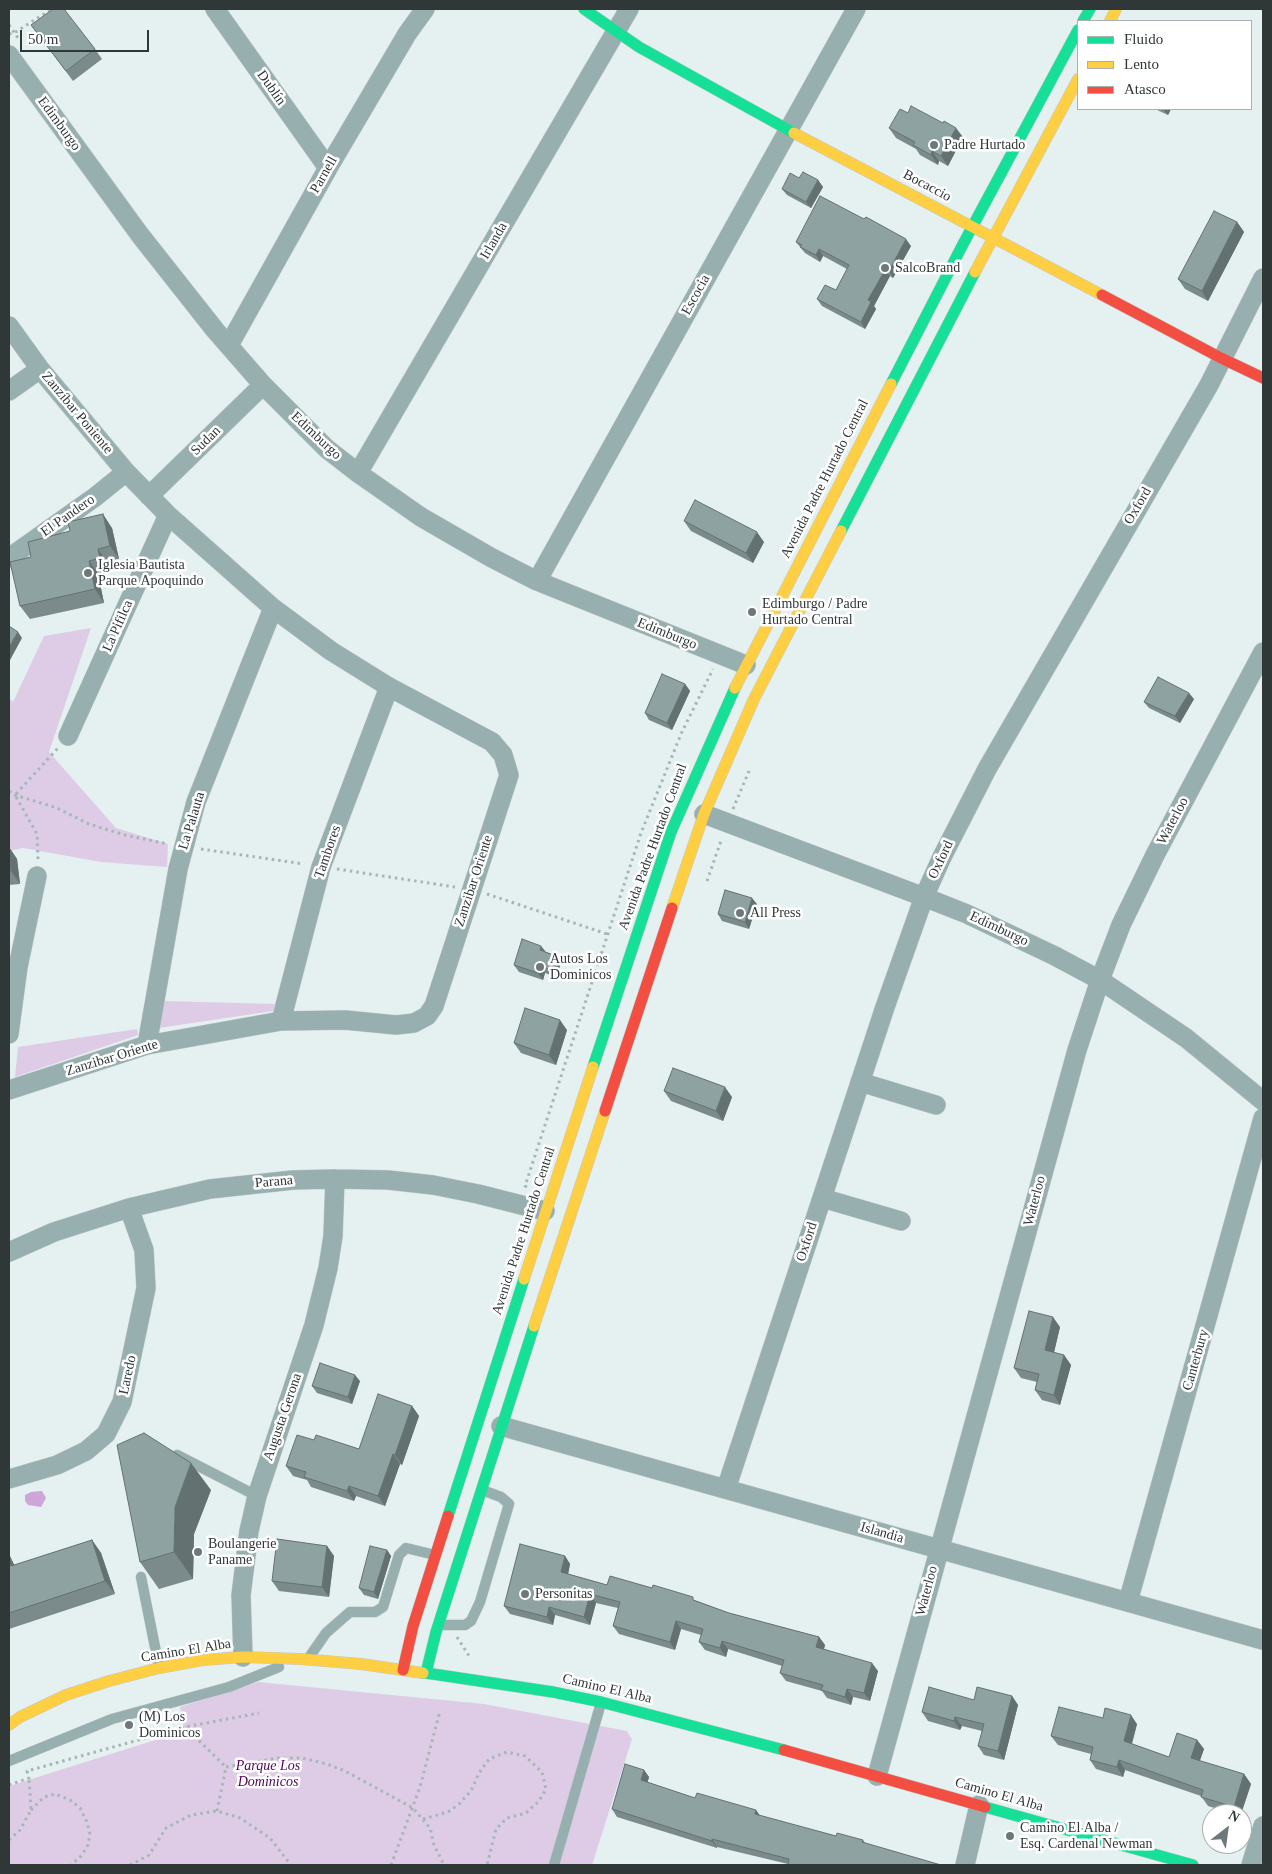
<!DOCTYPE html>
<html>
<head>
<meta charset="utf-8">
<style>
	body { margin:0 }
	#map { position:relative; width:1272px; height:1874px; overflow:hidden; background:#e5f0f0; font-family:Georgia,serif }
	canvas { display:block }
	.frame { position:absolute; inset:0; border:10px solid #2f3737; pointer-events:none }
	.legend { position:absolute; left:1077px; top:20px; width:175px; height:90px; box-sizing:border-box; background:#fff; border:1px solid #acafaf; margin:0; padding:6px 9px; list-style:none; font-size:15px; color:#2f3737 }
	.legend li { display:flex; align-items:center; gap:10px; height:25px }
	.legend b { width:25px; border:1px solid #acafaf }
	.north { position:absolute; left:1202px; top:1804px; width:50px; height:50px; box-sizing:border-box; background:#fff; border:1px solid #acafaf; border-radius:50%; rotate:30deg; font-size:14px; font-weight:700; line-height:20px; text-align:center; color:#2f3737 }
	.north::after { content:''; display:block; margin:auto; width:18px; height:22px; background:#6f7878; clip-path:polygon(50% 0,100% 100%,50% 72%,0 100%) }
	.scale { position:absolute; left:20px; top:30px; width:129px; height:22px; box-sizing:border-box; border:2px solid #2f3737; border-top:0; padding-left:6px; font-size:15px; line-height:18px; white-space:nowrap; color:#2f3737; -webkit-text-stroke:4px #fff; paint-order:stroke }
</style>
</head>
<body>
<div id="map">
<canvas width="1272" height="1874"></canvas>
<div class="frame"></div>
<ul class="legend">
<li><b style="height:6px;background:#16e098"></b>Fluido</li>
<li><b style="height:6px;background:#ffcf43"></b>Lento</li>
<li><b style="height:6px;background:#f24e42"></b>Atasco</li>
</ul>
<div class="north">N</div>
<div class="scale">50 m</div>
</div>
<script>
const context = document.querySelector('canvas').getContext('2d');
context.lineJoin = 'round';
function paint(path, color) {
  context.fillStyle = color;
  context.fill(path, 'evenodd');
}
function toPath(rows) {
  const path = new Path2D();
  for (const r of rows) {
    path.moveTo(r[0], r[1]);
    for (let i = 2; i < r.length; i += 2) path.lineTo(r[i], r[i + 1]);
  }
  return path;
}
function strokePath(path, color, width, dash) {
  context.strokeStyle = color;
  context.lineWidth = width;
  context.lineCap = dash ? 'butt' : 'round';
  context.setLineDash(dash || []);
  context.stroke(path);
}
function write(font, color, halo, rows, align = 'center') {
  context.font = font + ' Georgia,serif';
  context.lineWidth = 5;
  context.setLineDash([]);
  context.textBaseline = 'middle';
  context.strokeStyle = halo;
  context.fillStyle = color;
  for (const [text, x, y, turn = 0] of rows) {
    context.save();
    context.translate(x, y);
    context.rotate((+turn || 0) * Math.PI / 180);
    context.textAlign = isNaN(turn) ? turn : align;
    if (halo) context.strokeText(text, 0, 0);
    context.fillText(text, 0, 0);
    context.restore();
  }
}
paint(toPath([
	[91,628,49,752,116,828,168,844,167,867,101,862,23,848,9,851,9,698,13,702,44,636],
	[164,1001,275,1004,273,1011,159,1028],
	[137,1029,138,1035,15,1077,18,1047],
	[258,1682,484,1704,627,1731,632,1739,592,1865,9,1865,9,1786,184,1731,180,1707]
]), '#decce6');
paint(toPath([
	[42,1491,46,1498,41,1507,28,1505,25,1501,25,1495,31,1492]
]), '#cda5d6');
const lane = toPath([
	[177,1455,257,1496],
	[141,1577,159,1667],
	[439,1625,465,1625,471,1621,480,1602,509,1504,501,1497,482,1490],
	[310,1656,326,1633,350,1612,375,1612,383,1607,399,1555,406,1548,435,1555],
	[9,1761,112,1719,229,1687,279,1667],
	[554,1865,601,1703]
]);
const street = toPath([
	[215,9,328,168],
	[9,55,140,235,215,330,263,385,327,449,358,473,421,517,492,558,537,581,746,665],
	[9,326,40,369,126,472,168,515,273,608,331,651,389,687,492,742,503,755,509,775,434,1006,427,1016,414,1023,396,1025,345,1020,281,1021,147,1045,9,1090],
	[229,345,328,168,407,34,425,9],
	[9,391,40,369],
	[358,473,629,9],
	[149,496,263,385],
	[9,558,95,497,126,472],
	[537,581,856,9],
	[68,736,168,515],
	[704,814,924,897,967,914,1055,956,1100,980,1186,1038,1263,1101],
	[281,1021,321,867,389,687],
	[9,1034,18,967,37,876],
	[147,1045,178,869,196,802,273,608],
	[860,1082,936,1105],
	[822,1198,901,1221],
	[9,1252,54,1232,129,1208,210,1189,293,1180,335,1179,388,1180,433,1185,478,1194,545,1211],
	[501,1426,1263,1640],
	[9,1479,57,1465,86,1451,106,1434,122,1402,146,1288,144,1250,129,1208],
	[726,1489,885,1007,924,897,942,857,987,769,1209,385,1263,278],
	[1128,1602,1263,1118],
	[243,1657,241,1595,249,1531,257,1496,314,1325,328,1268,333,1236,335,1179],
	[877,1776,1077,1050,1100,980,1121,925,1155,855,1263,652],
	[965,1865,979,1805],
	[1251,1865,1263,1826]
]);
const fast = toPath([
	[584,9,639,47,794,133],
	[1083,21,1090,9],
	[891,384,962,246,1078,30],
	[841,531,975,272],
	[593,1067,671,832,735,688],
	[448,1516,524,1279],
	[423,1673,426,1673,436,1632,534,1326],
	[426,1673,553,1692,601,1702,784,1750],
	[985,1807,1193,1865]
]);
const slow = toPath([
	[1110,21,1116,9],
	[794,133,1102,295],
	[975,272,1078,79],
	[735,688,891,384],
	[672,908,704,814,754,699,841,531],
	[524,1279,593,1067],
	[534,1326,605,1111],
	[9,1725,20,1717,66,1695,109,1681,159,1668,203,1660,243,1657,301,1659,361,1664,423,1673]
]);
const jam = toPath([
	[1102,295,1221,358,1263,378],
	[605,1111,672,908],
	[403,1670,413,1626,448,1516],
	[784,1750,985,1807]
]);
strokePath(lane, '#c1caca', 11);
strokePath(street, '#c1caca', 20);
strokePath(fast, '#c1caca', 12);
strokePath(slow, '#c1caca', 12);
strokePath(jam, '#c1caca', 12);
strokePath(toPath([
	[9,25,20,41],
	[9,34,14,33,52,9],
	[9,791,15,795,57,808,89,824,125,835,168,844],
	[733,809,749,771],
	[201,849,304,864],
	[38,859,37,834,15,795,58,748],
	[337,869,455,887],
	[707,881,722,838],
	[487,894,610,935],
	[527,1187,525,1186,641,833,681,734,713,669],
	[457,1637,471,1659],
	[185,1727,226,1767],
	[226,1767,278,1758,302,1758,327,1764,345,1771,413,1808,430,1828,434,1845,444,1865],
	[9,1785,29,1778,27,1771,185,1727,259,1713],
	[31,1810,44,1797,55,1794,70,1800,80,1808,87,1822,90,1834,88,1845,82,1855,71,1865],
	[217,1811,226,1767],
	[423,1819,448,1812,459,1804,471,1791,479,1773,489,1759,507,1752,525,1756,542,1772,546,1789,539,1801,526,1813,507,1818,496,1829,487,1865],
	[9,1840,20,1830,31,1810,29,1778],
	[130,1865,149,1855,166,1828,191,1815,217,1811,240,1818,270,1838,291,1865],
	[391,1865,420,1787,440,1711]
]), '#a4b6b5', 3, [2.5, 4]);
strokePath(lane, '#98afaf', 10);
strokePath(street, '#98afaf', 19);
strokePath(fast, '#16e098', 11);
strokePath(slow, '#ffcf43', 11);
strokePath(jam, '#f24e42', 11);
paint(toPath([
	[31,25,95,49,102,59,73,81],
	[1155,109,1171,109,1168,115],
	[908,113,963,137,948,166,939,161,938,165,920,155,916,149,896,138,889,128],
	[799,178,818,180,823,187,811,208,787,195,782,189],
	[1237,222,1244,232,1208,301,1185,289,1178,279],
	[796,242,911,246,893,278,890,276,874,306,876,309,865,329,822,306,817,299,836,290,847,269,823,256,820,262,805,253],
	[684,521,764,542,753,563,691,531],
	[112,528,119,559,107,562,109,571,98,574,104,603,30,619,20,606,31,557,70,531],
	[685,684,690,691,672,730,649,720,645,713],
	[1194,699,1180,723,1149,708,1144,702],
	[9,847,17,859,20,884,9,885],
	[757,904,749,929,722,921,718,914],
	[546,952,556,956,561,963,556,977,545,973,543,980,519,972,514,965],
	[567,1030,556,1065,521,1053,514,1043],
	[664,1091,732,1097,723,1121,671,1101],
	[1060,1327,1054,1353,1064,1355,1071,1365,1060,1405,1042,1400,1035,1390,1037,1382,1021,1378,1014,1368],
	[360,1381,352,1404,317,1393,312,1386],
	[412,1406,419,1416,402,1465,400,1464,385,1506,356,1496,354,1501,311,1487,307,1480,293,1476,286,1466,314,1440,359,1449],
	[211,1490,194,1534,193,1579,159,1589,140,1562],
	[92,1540,101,1553,115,1594,9,1629,9,1554,14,1565],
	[327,1546,334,1556,329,1597,279,1591,272,1581],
	[387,1550,391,1556,378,1599,364,1595,359,1588],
	[565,1556,570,1564,568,1574,607,1585,697,1601,729,1613,819,1637,825,1645,824,1649,878,1671,870,1701,853,1697,851,1705,827,1698,822,1691,786,1681,780,1673,782,1666,728,1649,726,1657,705,1650,699,1642,701,1635,681,1629,675,1650,619,1634,613,1626,618,1608,596,1603,590,1625,555,1615,553,1625,510,1614,504,1606],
	[1012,1696,1018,1705,1004,1760,984,1755,978,1746,982,1731,962,1726,960,1730,928,1721,922,1712,974,1700],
	[1103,1718,1137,1724,1132,1744,1169,1757,1197,1740,1204,1749,1200,1761,1244,1774,1251,1784,1241,1814,1233,1814,1208,1806,1201,1796,1125,1770,1123,1777,1096,1769,1090,1760,1091,1754,1058,1745,1051,1736],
	[644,1770,649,1777,647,1783,695,1798,756,1810,760,1816,836,1836,863,1840,865,1843,788,1864,717,1847,717,1848,617,1817,612,1809]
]), '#7b8b8b');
paint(toPath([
	[1163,109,1171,109,1168,115],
	[956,128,963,137,948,166,941,156],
	[932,151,939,161,938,165,931,155],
	[818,180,823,187,811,208,806,202],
	[1237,222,1244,232,1208,301,1202,291],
	[906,239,911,246,893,278,889,271],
	[819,249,823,256,820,262,816,255],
	[885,270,890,276,874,306,876,309,865,329,861,322,868,300],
	[103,514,112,528,119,559,110,546],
	[757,532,764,542,753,563,746,553],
	[98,549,107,562,109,571,100,558],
	[89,561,98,574,104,603,95,589],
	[18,632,22,638,9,662,9,647],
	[685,684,690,691,672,730,667,723],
	[1189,693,1194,699,1180,723,1175,716],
	[9,847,17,859,20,884,11,871],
	[752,898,757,904,749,929,745,922],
	[541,946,546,952,540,950],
	[556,956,561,963,556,977,552,970],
	[540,966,545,973,543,980,538,973],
	[560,1020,567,1030,556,1065,549,1055],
	[725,1087,732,1097,723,1121,716,1111],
	[1053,1317,1060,1327,1052,1360,1045,1350],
	[1064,1355,1071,1365,1060,1405,1054,1395],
	[355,1375,360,1381,352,1404,348,1397],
	[412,1406,419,1416,402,1465,395,1455],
	[393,1454,400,1464,385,1506,378,1496],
	[191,1463,211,1490,194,1534,193,1579,174,1552,175,1507],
	[349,1486,356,1496,354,1501,347,1491],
	[92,1540,101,1553,115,1594,105,1581],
	[327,1546,334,1556,329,1597,322,1587],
	[387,1550,391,1556,378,1599,374,1592],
	[9,1554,21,1579,11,1566,9,1561],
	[565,1556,570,1564,567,1580,561,1572],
	[590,1594,596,1603,590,1625,584,1617],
	[549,1607,555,1615,553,1625,547,1617],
	[676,1621,681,1629,675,1650,670,1642],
	[819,1637,825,1645,822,1655,816,1647],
	[722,1641,728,1649,726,1657,720,1648],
	[872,1663,878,1671,870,1701,864,1693],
	[847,1689,853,1697,851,1705,845,1697],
	[1012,1696,1018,1705,1004,1760,998,1751],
	[1131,1715,1137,1724,1130,1750,1124,1741],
	[955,1717,962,1726,960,1730,954,1721],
	[1197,1740,1204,1749,1197,1767,1191,1758],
	[1119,1760,1125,1770,1123,1777,1117,1767],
	[644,1770,649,1777,646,1788,641,1780],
	[1244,1774,1251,1784,1241,1814,1239,1814,1234,1807],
	[756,1810,761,1817,755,1814],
	[712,1839,717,1847,717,1848,712,1841]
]), '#647171');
const building = toPath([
	[53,9,64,9,95,49,66,71,31,25,53,9],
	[911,106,943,123,944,121,956,128,941,156,932,151,931,155,913,145,915,142,889,128,900,109,908,113,911,106],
	[803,172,818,180,806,202,782,189,790,173,799,178,803,172],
	[820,196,864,219,866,217,906,239,889,271,885,270,868,300,871,302,861,322,817,299,825,285,836,290,849,265,819,249,816,255,800,247,802,245,796,242,820,196],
	[1214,211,1237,222,1202,291,1178,279,1214,211],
	[695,500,757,532,746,553,684,521,695,500],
	[103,514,110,546,98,549,100,558,89,561,95,589,20,606,10,562,31,557,28,542,70,531,68,522,103,514],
	[9,626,18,632,9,647,9,626],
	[662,674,685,684,667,723,645,713,662,674],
	[1158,677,1189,693,1175,716,1144,702,1158,677],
	[9,853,11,871,9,871,9,853],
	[725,890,752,898,745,922,718,914,725,890],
	[522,939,541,946,540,950,556,956,552,970,540,966,538,973,514,965,522,939],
	[525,1008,560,1020,549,1055,514,1043,525,1008],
	[673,1068,725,1087,716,1111,664,1091,673,1068],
	[1029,1311,1053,1317,1045,1350,1064,1355,1054,1395,1035,1390,1039,1374,1014,1368,1029,1311],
	[320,1363,355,1375,348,1397,312,1386,320,1363],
	[378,1394,412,1406,395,1455,393,1454,378,1496,349,1486,347,1491,304,1477,306,1472,286,1466,297,1435,314,1440,316,1435,359,1449,378,1394],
	[144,1433,191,1463,175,1507,174,1552,140,1562,117,1445,144,1433],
	[277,1539,327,1546,322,1587,272,1581,277,1539],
	[92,1540,105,1581,9,1613,9,1561,11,1566,92,1540],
	[520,1544,565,1556,561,1572,607,1585,610,1576,652,1588,653,1585,693,1597,693,1600,729,1613,819,1637,816,1647,872,1663,864,1693,847,1689,845,1697,821,1690,823,1685,780,1673,784,1660,722,1641,720,1648,699,1642,703,1629,676,1621,670,1642,613,1626,620,1602,590,1594,584,1617,549,1607,547,1617,504,1606,520,1544],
	[370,1546,387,1550,374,1592,359,1588,370,1546],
	[929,1687,974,1700,977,1687,1012,1696,998,1751,978,1746,984,1724,955,1717,954,1721,922,1712,929,1687],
	[1059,1707,1103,1718,1105,1708,1131,1715,1124,1741,1169,1757,1177,1733,1197,1740,1191,1758,1244,1774,1234,1807,1201,1797,1203,1790,1119,1760,1117,1767,1090,1760,1093,1747,1051,1736,1059,1707],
	[625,1764,644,1770,641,1780,695,1798,697,1793,756,1810,755,1814,836,1836,837,1833,863,1840,862,1842,941,1865,788,1865,789,1859,712,1839,712,1841,612,1809,625,1764]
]);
paint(building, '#8fa2a2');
strokePath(building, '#647171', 1);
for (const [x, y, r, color] of [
	[934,145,5,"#6f7878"],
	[885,268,5,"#6f7878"],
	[88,573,5,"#6f7878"],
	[752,612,5,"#6f7878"],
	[740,913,5,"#6f7878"],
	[540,967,5,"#6f7878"],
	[198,1552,5,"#6f7878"],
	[525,1594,5,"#6f7878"],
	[129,1725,5,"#6f7878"],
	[1010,1836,5,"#6f7878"]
]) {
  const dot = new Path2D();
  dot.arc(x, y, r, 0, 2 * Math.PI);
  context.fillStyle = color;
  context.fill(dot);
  strokePath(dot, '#fff', 2);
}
write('14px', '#2f3737', '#fff', [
	["Dublín",271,88,55],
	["Edimburgo",59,124,54],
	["Parnell",324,175,-60],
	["Bocaccio",927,186,28],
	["Irlanda",494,241,-60],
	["Escocia",696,295,-61],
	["Zanzíbar Poniente",77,413,50],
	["Edimburgo",316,436,43],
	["Sudan",206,441,-44],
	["Avenida Padre Hurtado Central",825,479,-63],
	["Oxford",1138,506,-60],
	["El Pandero",68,516,-35],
	["La Pifilca",118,626,-66],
	["Edimburgo",667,634,22],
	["La Palauta",192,821,-73],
	["Waterloo",1173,821,-62],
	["Avenida Padre Hurtado Central",653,847,-70],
	["Tambores",328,852,-71],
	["Oxford",941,860,-65],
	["Zanzibar Oriente",474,881,-72],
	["Edimburgo",999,929,25],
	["Zanzibar Oriente",112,1058,-17],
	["Parana",274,1182,-5],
	["Waterloo",1035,1201,-75],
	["Avenida Padre Hurtado Central",524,1231,-72],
	["Oxford",807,1242,-72],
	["Canterbury",1196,1360,-74],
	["Laredo",128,1375,-78],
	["Augusta Gerona",283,1417,-71],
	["Islandia",882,1533,16],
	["Waterloo",927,1591,-75],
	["Camino El Alba",186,1651,-9],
	["Camino El Alba",607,1689,13],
	["Camino El Alba",999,1795,16]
]);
write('14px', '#2f3737', '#fff', [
	["Padre Hurtado",944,145],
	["SalcoBrand",895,268],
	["Iglesia Bautista",98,565],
	["Parque Apoquindo",98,581],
	["Edimburgo / Padre",762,604],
	["Hurtado Central",762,620],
	["All Press",750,913],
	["Autos Los",550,959],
	["Dominicos",550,975],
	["Boulangerie",208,1544],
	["Paname",208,1560],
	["Personitas",535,1594],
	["(M) Los",139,1717],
	["Dominicos",139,1733],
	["Camino El Alba /",1020,1828],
	["Esq. Cardenal Newman",1020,1844]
], 'left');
write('italic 14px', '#52005c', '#fff', [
	["Parque Los",268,1766],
	["Dominicos",268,1782]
]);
</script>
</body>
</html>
